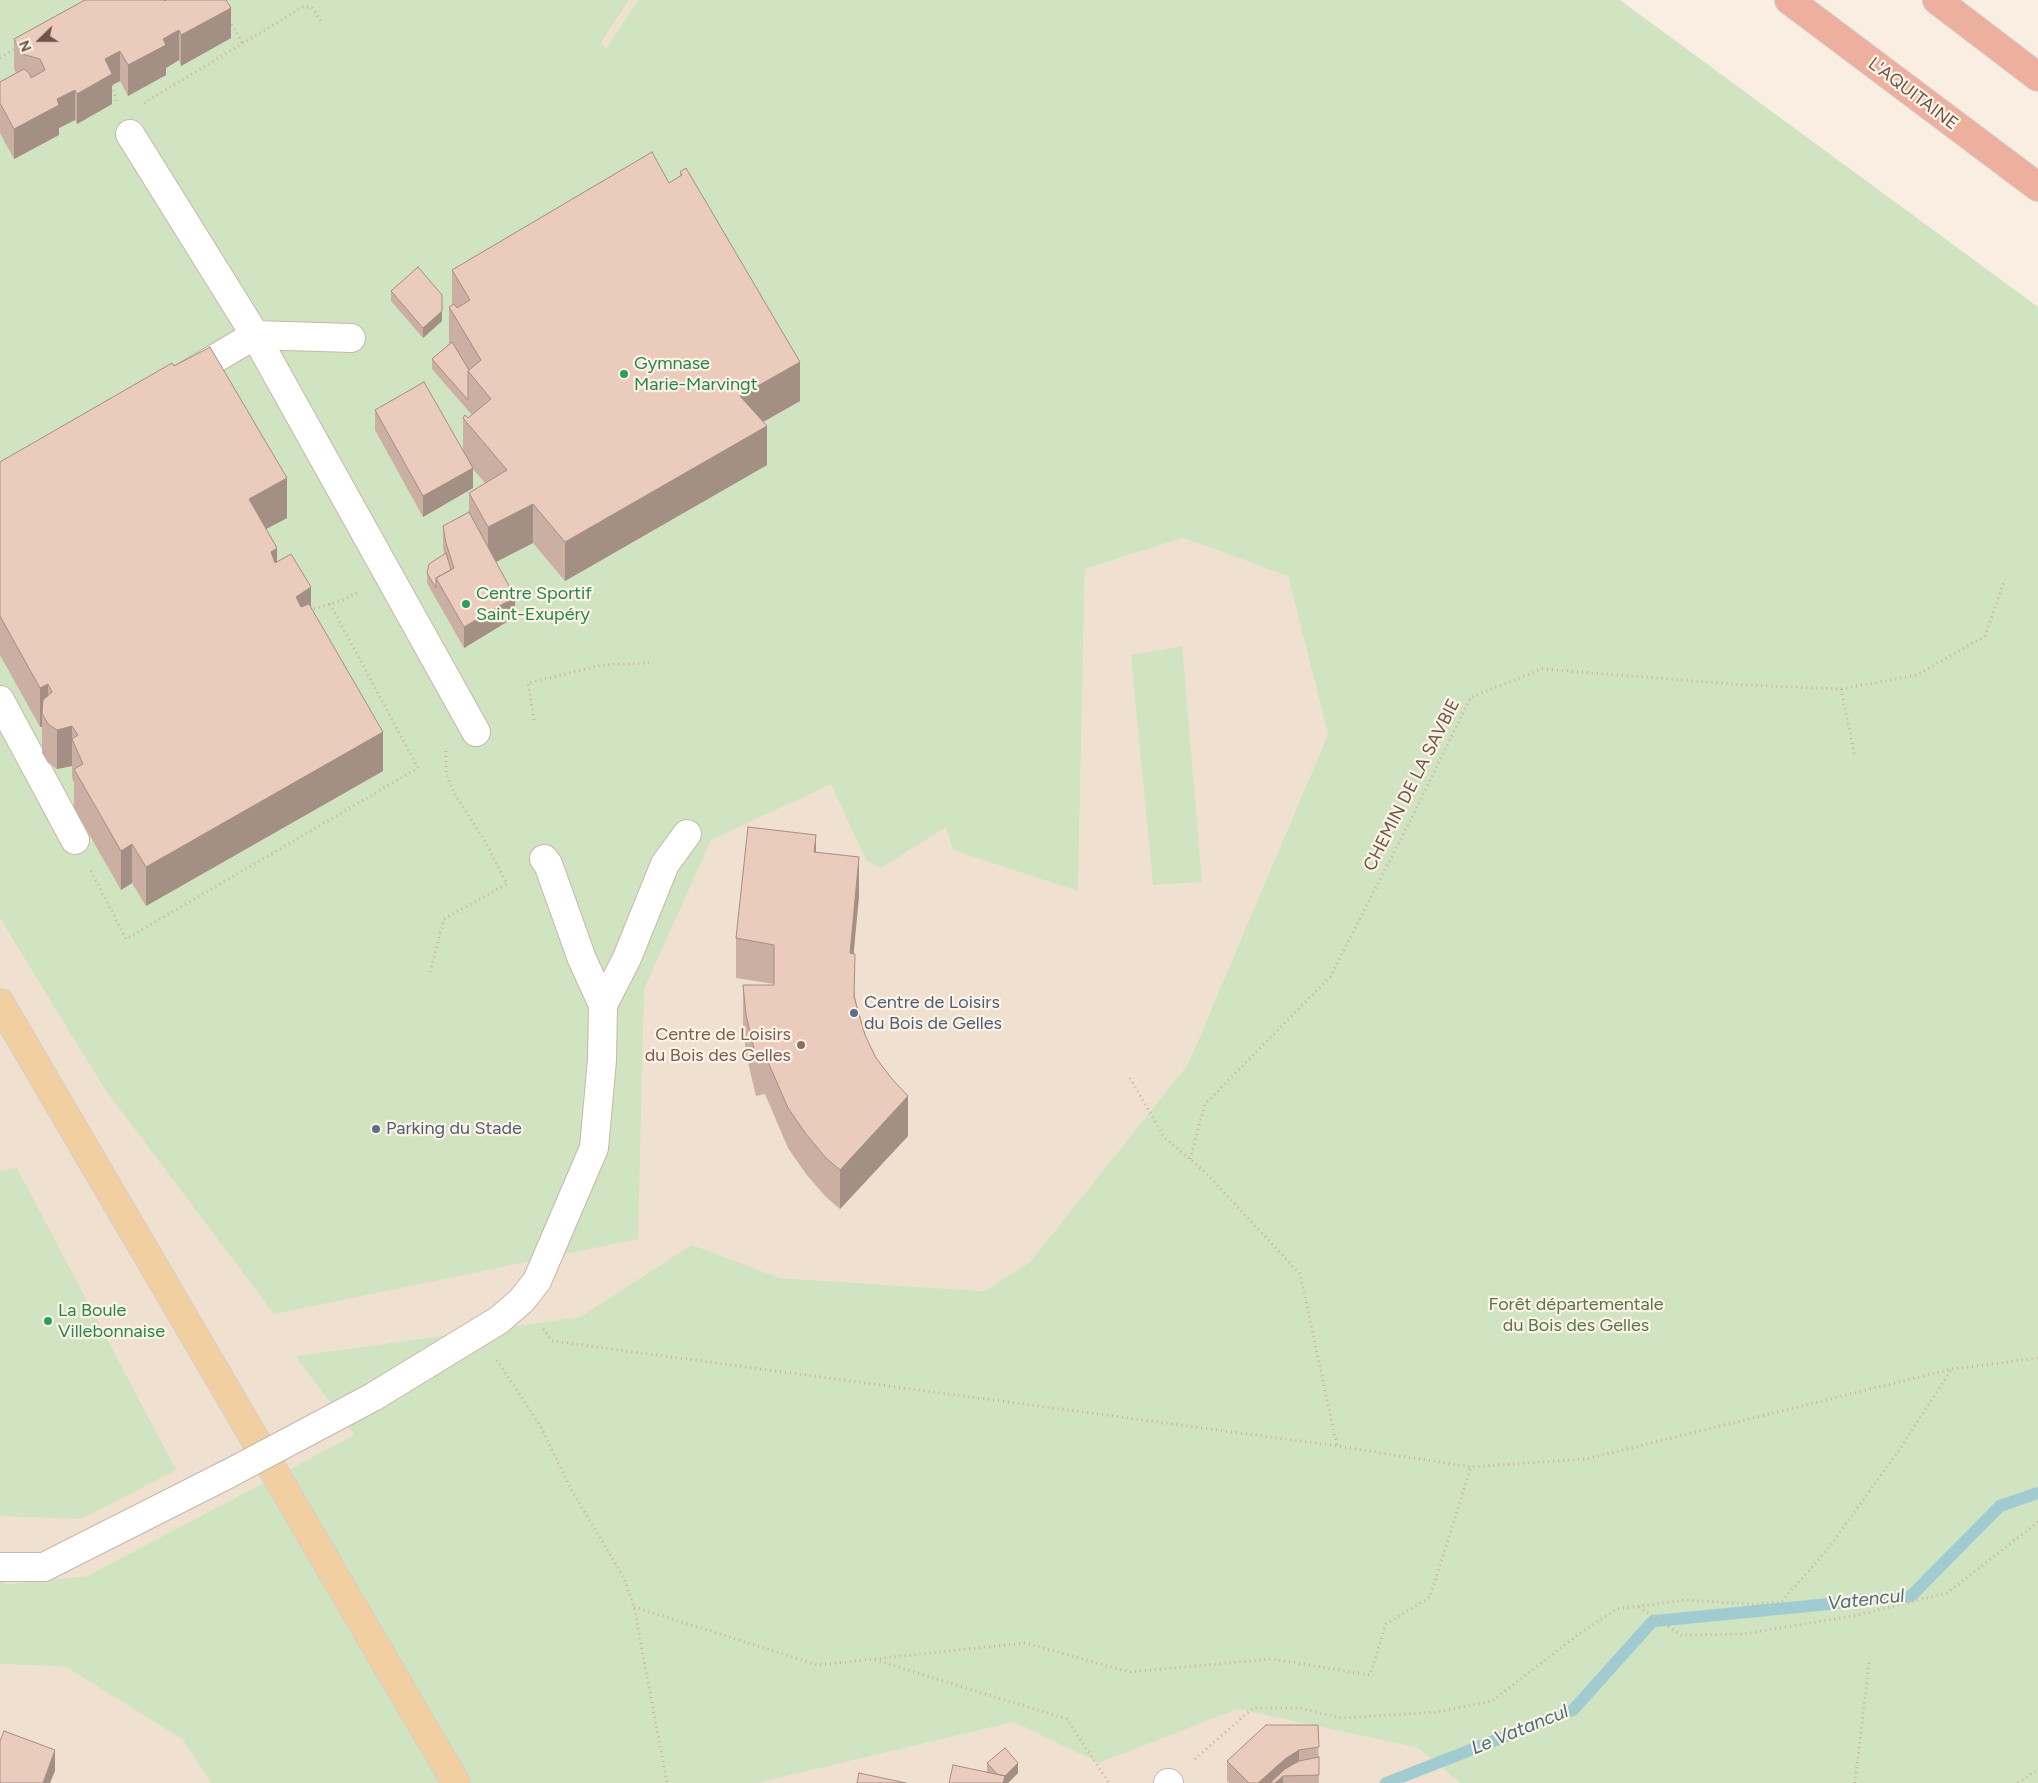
<!DOCTYPE html>
<html>
<head>
<meta charset="utf-8">
<style>
	body { margin:0 }
	#map { position:relative; width:2038px; height:1783px; overflow:hidden; background:#f9eee1; font-family:Figtree,sans-serif }
	canvas { display:block }
	.north { position:absolute; left:15px; top:15px; width:50px; height:50px; -webkit-text-stroke:4px #fcf3e6; paint-order:stroke; rotate:248deg; font-size:14px; font-weight:700; line-height:20px; text-align:center; color:#6d554b }
	.north::after { content:''; display:block; margin:auto; width:18px; height:22px; background:#6d554b; clip-path:polygon(50% 0,100% 100%,50% 72%,0 100%) }
</style>
</head>
<body>
<div id="map">
<canvas width="2038" height="1783"></canvas>
<div class="north">N</div>
</div>
<script>
const context = document.querySelector('canvas').getContext('2d');
context.lineJoin = 'round';
function paint(path, color) {
  context.fillStyle = color;
  context.fill(path, 'evenodd');
}
function toPath(rows) {
  const path = new Path2D();
  for (const r of rows) {
    path.moveTo(r[0], r[1]);
    for (let i = 2; i < r.length; i += 2) path.lineTo(r[i], r[i + 1]);
  }
  return path;
}
function strokePath(path, color, width, dash) {
  context.strokeStyle = color;
  context.lineWidth = width;
  context.lineCap = dash ? 'butt' : 'round';
  context.setLineDash(dash || []);
  context.stroke(path);
}
function write(font, color, halo, rows, align = 'center') {
  context.font = font + ' Figtree,sans-serif';
  context.lineWidth = 4.5;
  context.setLineDash([]);
  context.textBaseline = 'middle';
  context.strokeStyle = halo;
  context.fillStyle = color;
  for (const [text, x, y, turn = 0] of rows) {
    context.save();
    context.translate(x, y);
    context.rotate((+turn || 0) * Math.PI / 180);
    context.textAlign = isNaN(turn) ? turn : align;
    if (halo) context.strokeText(text, 0, 0);
    context.fillText(text, 0, 0);
    context.restore();
  }
}
paint(toPath([
	[0,0,638,0,597,64,1078,891,1085,569,1183,538,1288,576,1328,734,1188,1064,1030,1262,984,1291,780,1278,692,1246,580,1317,295,1356,354,1435,87,1576,7,1584,0,1580],
	[0,1664,66,1667,182,1739,211,1783,0,1783],
	[1237,1709,1418,1748,1460,1783,758,1783,1014,1722,1099,1762]
]), '#efe0d0');
paint(toPath([
	[0,0,629,0,601,42,606,49,638,0,1620,0,2038,307,2038,1783,1460,1783,1418,1748,1237,1709,1099,1763,1014,1722,758,1783,211,1783,182,1739,66,1667,0,1664,0,1580,7,1584,87,1576,354,1435,295,1356,580,1317,692,1245,780,1278,984,1291,1030,1262,1188,1064,1328,734,1288,576,1183,538,1085,569,1078,891,953,850,946,827,881,868,866,860,831,784,711,840,644,989,638,1239,274,1314,104,1088,0,918],
	[1182,646,1202,882,1153,885,1131,655],
	[17,1168,176,1470,81,1519,0,1516,0,1171]
]), '#d1e4c2');
strokePath(toPath([
	[1655,1621,1911,1596,2000,1506,2038,1493],
	[1386,1783,1573,1710,1652,1622]
]), '#a0cbd0', 12);
const minor = toPath([
	[130,134,255,335,351,338],
	[184,377,255,335,476,732],
	[0,700,75,840],
	[603,1005,627,958,665,864,687,834],
	[373,1397,499,1320,521,1301,537,1281,594,1148,602,1060,603,1005,582,959,548,864,544,859],
	[0,1567,44,1567,228,1474],
	[1168,1783,1169,1783]
]);
const major = toPath([
	[0,1003,456,1783]
]);
const highway = toPath([
	[1789,0,2038,187],
	[1937,0,2038,77]
]);
strokePath(minor, '#c8b6aa', 30);
strokePath(major, '#d6cfcd', 30);
strokePath(highway, '#d6cfcd', 30);
strokePath(toPath([
	[229,20,243,44],
	[0,58,17,47],
	[113,85,116,102],
	[144,103,303,7,312,7,323,24],
	[309,610,341,601,359,592],
	[1841,689,1855,757],
	[534,720,528,683,602,665,649,663],
	[91,871,126,939,418,768,330,604],
	[430,972,444,919,507,884,486,843,454,793,446,774,446,750],
	[1130,1078,1164,1137,1205,1172,1300,1274,1337,1446],
	[1190,1159,1205,1104,1330,977,1411,819,1471,697,1542,669,1747,685,1841,689,1917,675,1985,636,2004,582],
	[543,1329,552,1341,1337,1446,1471,1467,1586,1459,1952,1369,2038,1358],
	[497,1360,541,1427,571,1489,624,1578,634,1607,667,1783],
	[634,1607,818,1665,1025,1643,1129,1672,1272,1659,1370,1675,1386,1624,1430,1597,1471,1467],
	[1639,1607,1681,1635,1743,1634,1853,1616,1947,1593,2038,1522],
	[875,1660,1067,1719,1109,1783],
	[1195,1759,1253,1708,1300,1708,1341,1718,1438,1712,1492,1701,1579,1634,1617,1609,1686,1600,1753,1604,1781,1602,1828,1549,1901,1447,1952,1369],
	[1855,1783,1869,1663],
	[2018,1783,2038,1769]
]), '#cfb0a0', 3, [1, 4]);
strokePath(minor, '#fff', 28);
strokePath(major, '#f1cfa0', 28);
strokePath(highway, '#edaf9e', 28);
const minorBridge = toPath([
	[228,1474,373,1397]
]);
strokePath(minorBridge, '#c8b6aa', 30, []);
strokePath(minorBridge, '#fff', 28);
paint(toPath([
	[85,0,231,38,181,66,179,60,166,68,166,75,128,96,120,81,112,85,112,104,77,124,75,120,59,128,59,135,14,159,0,133,0,82,16,73,14,69,14,39],
	[680,172,800,401,763,422,767,465,565,581,533,543,496,562,515,617,464,648,427,583,427,573,444,554,443,546,443,526,469,512,469,493,485,483,473,469,473,488,423,517,375,430,375,410,463,450,463,418,468,418,472,415,432,369,432,359,449,344,449,307,452,306,452,270,669,183,680,176],
	[391,291,442,321,423,338,391,301],
	[0,462,287,518,266,529,277,562,311,607,383,771,146,906,132,883,121,890,74,808,74,783,72,778,72,766,57,769,48,763,42,753,42,727,40,727,0,655],
	[816,852,859,896,853,954,855,997,865,1035,908,1136,840,1209,826,1197,806,1174,788,1148,765,1094,756,1096,746,1054,743,1024,743,985,774,985,774,984,736,978,736,938],
	[1318,1725,1319,1783,1229,1783,1227,1781,1227,1761],
	[987,1763,1018,1773,1008,1783,987,1772]
]), '#caafa2');
paint(toPath([
	[231,8,231,38,181,66,181,35],
	[179,30,179,60,166,68,166,75,128,96,128,65,163,39],
	[120,51,120,81,112,85,112,104,77,124,77,94,105,59],
	[75,90,75,120,59,128,59,135,14,159,14,129,57,99],
	[442,311,442,321,423,338,423,328],
	[800,362,800,401,740,435,740,396],
	[767,426,767,465,565,581,565,542],
	[473,468,473,488,423,517,423,496],
	[287,478,287,518,249,538,249,499],
	[533,504,533,543,488,566,488,527],
	[277,548,277,588,271,552],
	[311,587,311,626,296,597],
	[515,597,515,617,464,648,464,627],
	[48,684,48,723,42,713,42,727,40,727,40,688],
	[72,726,72,766,57,769,57,730],
	[383,732,383,771,146,906,146,867],
	[816,835,816,874,814,852],
	[132,844,132,883,121,890,121,851],
	[859,857,859,896,850,992,850,953],
	[908,1096,908,1136,840,1209,840,1170],
	[55,1750,55,1771,50,1783,43,1783],
	[1299,1750,1299,1771,1283,1776,1283,1783,1258,1783,1285,1759],
	[1018,1763,1018,1773,1008,1783,1001,1783,1001,1779]
]), '#a48f84');
const building = toPath([
	[85,0,164,0,165,1,166,0,226,0,231,8,181,35,179,30,163,39,166,45,128,65,120,51,105,59,112,74,77,94,75,90,57,99,59,105,14,129,0,103,0,82,24,69,29,73,31,78,45,70,40,59,22,54,14,39,85,0],
	[652,152,669,183,682,175,680,172,686,168,800,362,740,396,767,426,565,542,533,504,488,527,469,493,507,470,463,418,465,415,468,418,491,399,468,371,481,360,449,307,454,304,457,308,470,300,452,270,652,152],
	[418,267,442,295,442,311,423,328,391,291,418,267],
	[452,342,469,370,468,371,468,400,432,359,452,342],
	[210,347,287,478,249,499,277,548,271,552,275,563,291,554,311,587,296,597,301,607,309,604,383,732,146,867,132,844,121,851,74,769,83,764,72,739,78,735,72,726,57,730,48,724,42,713,43,700,52,692,48,684,40,688,0,616,0,462,172,363,174,366,210,347],
	[424,382,473,468,423,496,375,410,424,382],
	[469,512,515,597,464,627,436,578,454,568,446,543,443,526,469,512],
	[446,553,451,570,436,578,436,588,427,573,429,564,446,553],
	[748,827,816,835,814,852,859,857,850,953,855,954,854,997,865,1035,876,1058,892,1079,908,1096,840,1170,826,1158,806,1134,788,1108,765,1055,756,1057,746,1015,743,985,774,985,774,945,736,938,748,827],
	[1266,1725,1318,1725,1319,1747,1299,1750,1285,1759,1258,1783,1249,1783,1227,1761,1266,1725],
	[4,1731,55,1750,43,1783,0,1783,0,1741,4,1731],
	[1005,1748,1018,1763,1005,1776,997,1774,987,1763,1005,1748],
	[1319,1757,1319,1775,1283,1776,1275,1783,1270,1783,1285,1769,1299,1761,1319,1757],
	[953,1765,1005,1776,1003,1783,949,1783,953,1765],
	[859,1773,906,1783,857,1783,859,1773]
]);
paint(building, '#ebccbc');
strokePath(building, '#a48f84', 1);
for (const [x, y, r, color] of [
	[624,374,5,"#2e9e5b"],
	[466,604,5,"#2e9e5b"],
	[854,1013,5,"#5c6f8a"],
	[801,1045,5,"#8d6e63"],
	[376,1129,5,"#5c6f8a"],
	[48,1321,5,"#2e9e5b"]
]) {
  const dot = new Path2D();
  dot.arc(x, y, r, 0, 2 * Math.PI);
  context.fillStyle = color;
  context.fill(dot);
  strokePath(dot, '#fcf3e6', 2);
}
write('18px', '#6d554b', '#fcf3e6', [
	["L'AQUITAINE",1913,94,37],
	["CHEMIN DE LA SAVBIE",1412,785,-63]
]);
write('18px', '#27864d', '#fcf3e6', [
	["Gymnase",634,364],
	["Marie-Marvingt",634,385],
	["Centre Sportif",476,594],
	["Saint-Exupéry",476,615],
	["La Boule",58,1311],
	["Villebonnaise",58,1332]
], 'left');
write('18px', '#4e5e75', '#fcf3e6', [
	["Centre de Loisirs",864,1003],
	["du Bois de Gelles",864,1024],
	["Parking du Stade",386,1129]
], 'left');
write('18px', '#785e54', '#fcf3e6', [
	["Centre de Loisirs",791,1035],
	["du Bois des Gelles",791,1056]
], 'right');
write('18px', '#587748', '#fcf3e6', [
	["Forêt départementale",1576,1305],
	["du Bois des Gelles",1576,1326]
]);
write('italic 19px', '#457277', '#fcf3e6', [
	["Vatencul",1866,1600,-6],
	["Le Vatancul",1520,1730,-22]
]);
</script>
</body>
</html>
